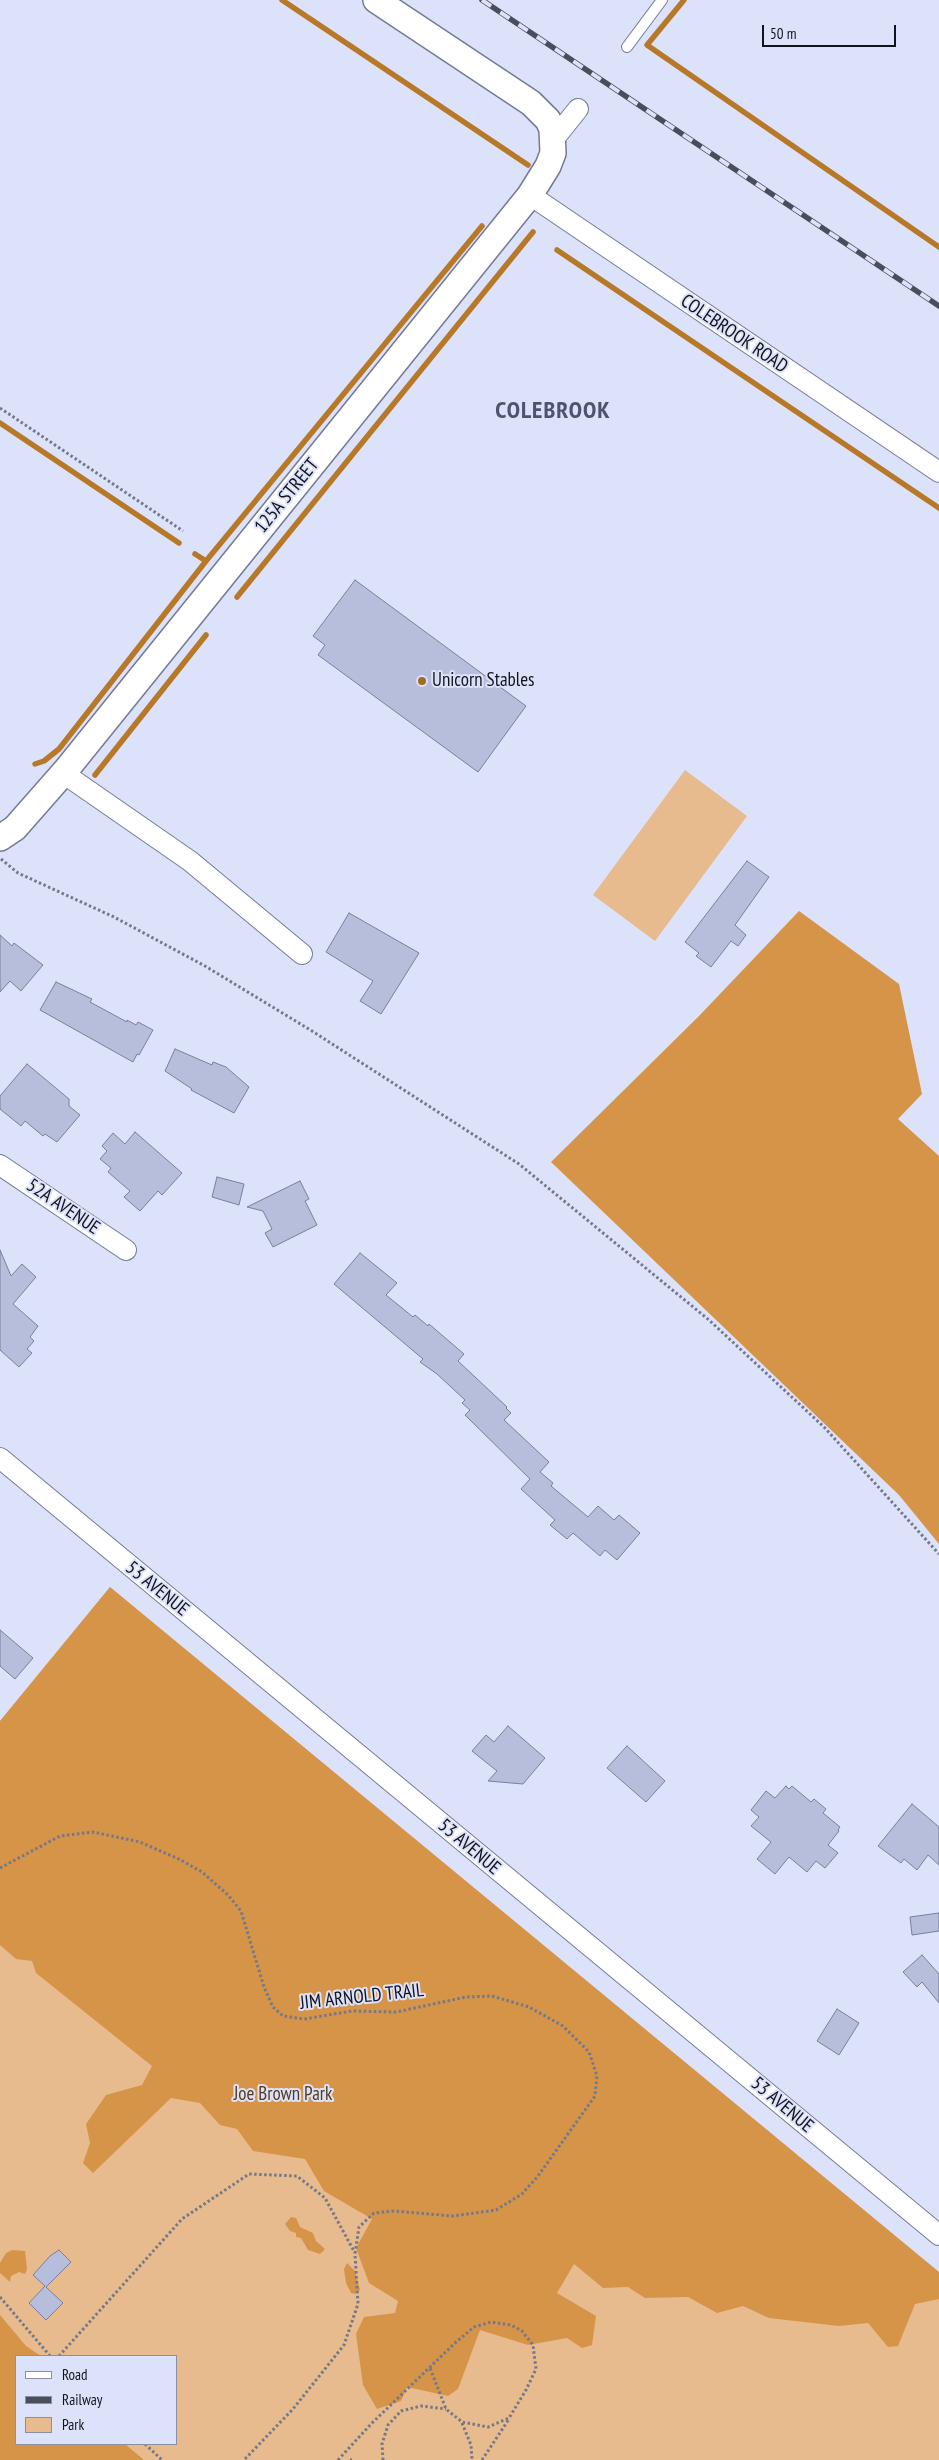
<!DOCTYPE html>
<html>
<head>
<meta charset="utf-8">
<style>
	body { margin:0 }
	#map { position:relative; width:939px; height:2460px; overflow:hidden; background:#dde2fb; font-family:"PT Sans Narrow",sans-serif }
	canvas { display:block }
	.legend { position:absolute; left:15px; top:2355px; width:162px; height:90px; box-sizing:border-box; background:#dde2fb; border:1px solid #8b8fa2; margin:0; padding:6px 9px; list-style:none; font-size:15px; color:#11131d }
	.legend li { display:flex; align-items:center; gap:10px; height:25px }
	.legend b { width:25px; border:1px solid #8b8fa2 }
	.scale { position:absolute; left:762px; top:25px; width:134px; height:22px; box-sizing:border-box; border:2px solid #11131d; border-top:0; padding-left:6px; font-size:15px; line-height:18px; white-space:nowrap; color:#11131d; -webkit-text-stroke:4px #dde2fb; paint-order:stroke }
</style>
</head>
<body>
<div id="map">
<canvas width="939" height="2460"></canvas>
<ul class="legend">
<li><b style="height:6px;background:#fff"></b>Road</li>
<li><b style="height:6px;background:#4a4d5b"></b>Railway</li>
<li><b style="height:14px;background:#e7bb8e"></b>Park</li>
</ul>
<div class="scale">50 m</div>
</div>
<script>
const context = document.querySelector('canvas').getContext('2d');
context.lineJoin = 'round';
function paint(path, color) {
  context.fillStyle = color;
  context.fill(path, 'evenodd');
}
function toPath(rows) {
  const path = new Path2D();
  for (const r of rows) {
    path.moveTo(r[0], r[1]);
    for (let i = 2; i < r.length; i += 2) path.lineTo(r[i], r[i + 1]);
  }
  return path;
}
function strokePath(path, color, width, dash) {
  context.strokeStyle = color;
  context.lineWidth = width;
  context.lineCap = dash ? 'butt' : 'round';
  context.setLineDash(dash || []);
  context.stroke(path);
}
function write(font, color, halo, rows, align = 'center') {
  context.font = font + ' "PT Sans Narrow",sans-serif';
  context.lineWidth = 4;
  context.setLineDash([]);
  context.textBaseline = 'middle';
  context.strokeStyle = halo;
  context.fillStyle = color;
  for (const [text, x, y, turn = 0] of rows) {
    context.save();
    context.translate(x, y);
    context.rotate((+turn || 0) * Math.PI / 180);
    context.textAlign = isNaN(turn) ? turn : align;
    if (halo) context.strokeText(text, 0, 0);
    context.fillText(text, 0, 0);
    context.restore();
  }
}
paint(toPath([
	[685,770,747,816,655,941,593,895],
	[110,1587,939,2272,939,2460,0,2460,0,1721],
	[16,2356,176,2356,176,2444,16,2444]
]), '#e7bb8e');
paint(toPath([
	[799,911,899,984,922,1094,898,1119,939,1156,939,1544,899,1495,551,1162,699,1016],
	[110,1587,939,2272,939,2299,915,2304,898,2346,888,2347,868,2323,839,2326,769,2318,743,2306,717,2313,688,2297,645,2298,628,2287,603,2288,574,2264,557,2293,596,2316,592,2345,582,2348,567,2338,528,2345,480,2330,458,2389,448,2396,407,2387,401,2401,377,2409,363,2385,356,2334,364,2317,395,2313,398,2301,369,2283,356,2248,372,2219,324,2191,305,2159,253,2151,237,2129,220,2125,200,2103,171,2098,93,2173,83,2163,90,2143,86,2124,106,2095,142,2085,152,2066,36,1973,32,1961,16,1959,0,1945,0,1721],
	[291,2217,296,2218,300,2227,313,2233,316,2241,325,2249,320,2254,308,2250,301,2238,296,2237,296,2233,290,2231,285,2224],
	[12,2250,25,2251,27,2269,25,2274,19,2272,11,2276,10,2282,0,2273,0,2263,6,2253],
	[347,2263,355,2271,360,2290,355,2294,351,2293,346,2283,344,2269],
	[0,2315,26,2346,41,2356,16,2356,16,2444,125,2444,144,2460,0,2460]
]), '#d69449');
strokePath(toPath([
	[282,0,528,165],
	[684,0,647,45,939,247],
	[557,250,939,508],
	[0,423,179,543],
	[195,554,206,561],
	[237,597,533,232],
	[35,764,44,761,59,749,206,561,482,226],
	[95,775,206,635]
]), '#b77828', 5.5);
const building = toPath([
	[355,580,526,706,478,772,318,655,325,645,313,636,355,580],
	[747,861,769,877,735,925,746,935,738,946,731,941,711,967,696,956,699,953,685,942,747,861],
	[349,913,419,953,381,1014,360,1001,373,981,326,952,349,913],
	[0,935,12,946,14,943,43,965,21,991,10,981,0,992,0,935],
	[56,982,92,999,90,1002,127,1022,127,1020,136,1025,138,1022,153,1030,139,1055,137,1054,133,1062,40,1010,56,982],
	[175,1049,212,1065,213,1062,226,1067,249,1087,234,1113,191,1090,192,1089,165,1071,175,1049],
	[27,1064,69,1099,69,1106,80,1115,57,1142,45,1134,43,1136,25,1121,21,1126,0,1109,0,1096,27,1064],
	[135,1132,182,1173,162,1195,158,1191,140,1211,124,1197,130,1191,108,1172,111,1168,100,1159,107,1151,102,1146,113,1133,125,1144,135,1132],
	[217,1177,244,1184,239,1205,212,1197,217,1177],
	[300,1181,309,1199,305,1201,317,1225,273,1247,265,1233,272,1229,263,1211,247,1207,300,1181],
	[0,1250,11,1276,22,1264,36,1277,13,1304,38,1326,30,1337,34,1341,27,1349,32,1353,19,1367,0,1350,0,1250],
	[360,1253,397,1283,386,1295,413,1317,415,1315,428,1326,429,1324,464,1354,458,1361,507,1407,506,1408,511,1413,504,1420,549,1462,540,1472,553,1483,551,1486,588,1517,598,1506,614,1520,619,1515,640,1533,617,1560,605,1550,600,1556,573,1533,567,1539,550,1525,555,1520,521,1489,530,1479,465,1415,470,1410,462,1403,465,1400,437,1374,420,1362,423,1359,334,1284,360,1253],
	[0,1630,33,1658,15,1679,0,1666,0,1630],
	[508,1726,545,1758,523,1784,488,1781,497,1771,472,1751,486,1735,494,1742,508,1726],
	[627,1746,665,1781,646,1802,607,1768,627,1746],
	[786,1786,789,1789,792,1786,811,1802,814,1799,826,1809,823,1813,840,1827,838,1830,839,1831,828,1845,838,1853,825,1868,816,1861,807,1872,789,1857,775,1874,757,1859,771,1842,751,1826,759,1817,751,1810,766,1791,775,1798,786,1786],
	[912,1804,939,1827,939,1865,928,1855,917,1870,904,1859,901,1863,878,1846,912,1804],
	[939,1913,939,1931,912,1935,910,1917,939,1913],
	[922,1955,939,1974,939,2003,922,1982,917,1987,903,1972,922,1955],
	[837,2009,859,2023,839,2055,817,2041,837,2009],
	[59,2250,71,2262,46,2287,63,2303,46,2320,29,2303,45,2286,33,2275,50,2256,59,2250]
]);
paint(building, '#b7bedc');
strokePath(building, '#797f9b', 1);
const service = toPath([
	[627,47,662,0]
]);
const minor = toPath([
	[554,139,578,109],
	[530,195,939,472],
	[63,773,190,861,302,954],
	[0,1165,126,1250],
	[0,1458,939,2235]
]);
const tertiary = toPath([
	[0,838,15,828,66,770,530,195,548,166,553,153,552,129,548,120,531,103,376,0]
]);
strokePath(service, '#747a95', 12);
strokePath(minor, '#747a95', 22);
strokePath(tertiary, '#747a95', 28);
strokePath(toPath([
	[0,408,183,531],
	[1,859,18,873,114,917,205,966,312,1031,519,1164,709,1320,824,1427,939,1554],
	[0,1868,60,1836,93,1832,140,1842,179,1859,202,1872,228,1895,241,1911,264,1987,273,2007,283,2016,304,2019,352,2011,396,2012,466,1997,492,1996,529,2007,563,2026,589,2052,597,2076,595,2096,538,2176,522,2194,496,2210,453,2216,394,2211,374,2213,359,2227,355,2254,358,2304,344,2345,293,2409,244,2460],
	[0,2297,50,2356],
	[59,2356,182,2219,249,2174,297,2176,325,2198,355,2253],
	[462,2423,471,2445,472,2460],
	[145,2444,162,2460],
	[338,2460,372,2423,455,2343,474,2327,491,2322,511,2325,522,2331,533,2345,536,2369,526,2390,509,2418,488,2427,462,2422,446,2409,430,2368],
	[350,2460,352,2460],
	[383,2460,382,2444,388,2425,401,2411,421,2406,446,2409],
	[482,2460,509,2419]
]), '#747889', 3, [2.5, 2.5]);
strokePath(service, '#fff', 10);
strokePath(minor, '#fff', 20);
strokePath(tertiary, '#fff', 25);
const rail = toPath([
	[482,0,939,306]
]);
strokePath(rail, '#4a4d5b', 5.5);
strokePath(rail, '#dde2fb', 4, [11]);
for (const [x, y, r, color] of [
	[422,681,5,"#a16a26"]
]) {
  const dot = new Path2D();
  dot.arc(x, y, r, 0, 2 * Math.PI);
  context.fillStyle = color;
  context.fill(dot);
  strokePath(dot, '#dde2fb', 2);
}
write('19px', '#11131d', '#dde2fb', [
	["COLEBROOK ROAD",734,334,34],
	["125A STREET",287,496,-51],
	["52A AVENUE",63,1207,34],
	["53 AVENUE",157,1589,39],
	["53 AVENUE",469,1847,40],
	["JIM ARNOLD TRAIL",362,1997,-6],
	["53 AVENUE",782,2105,40]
]);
write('19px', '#11131d', '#dde2fb', [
	["Unicorn Stables",432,681]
], 'left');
write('19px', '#563a1a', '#dde2fb', [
	["Joe Brown Park",283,2095]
]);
context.letterSpacing = '1px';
write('bold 24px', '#4f546e', '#dde2fb', [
	["COLEBROOK",553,411]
]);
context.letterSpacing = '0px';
</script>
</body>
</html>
